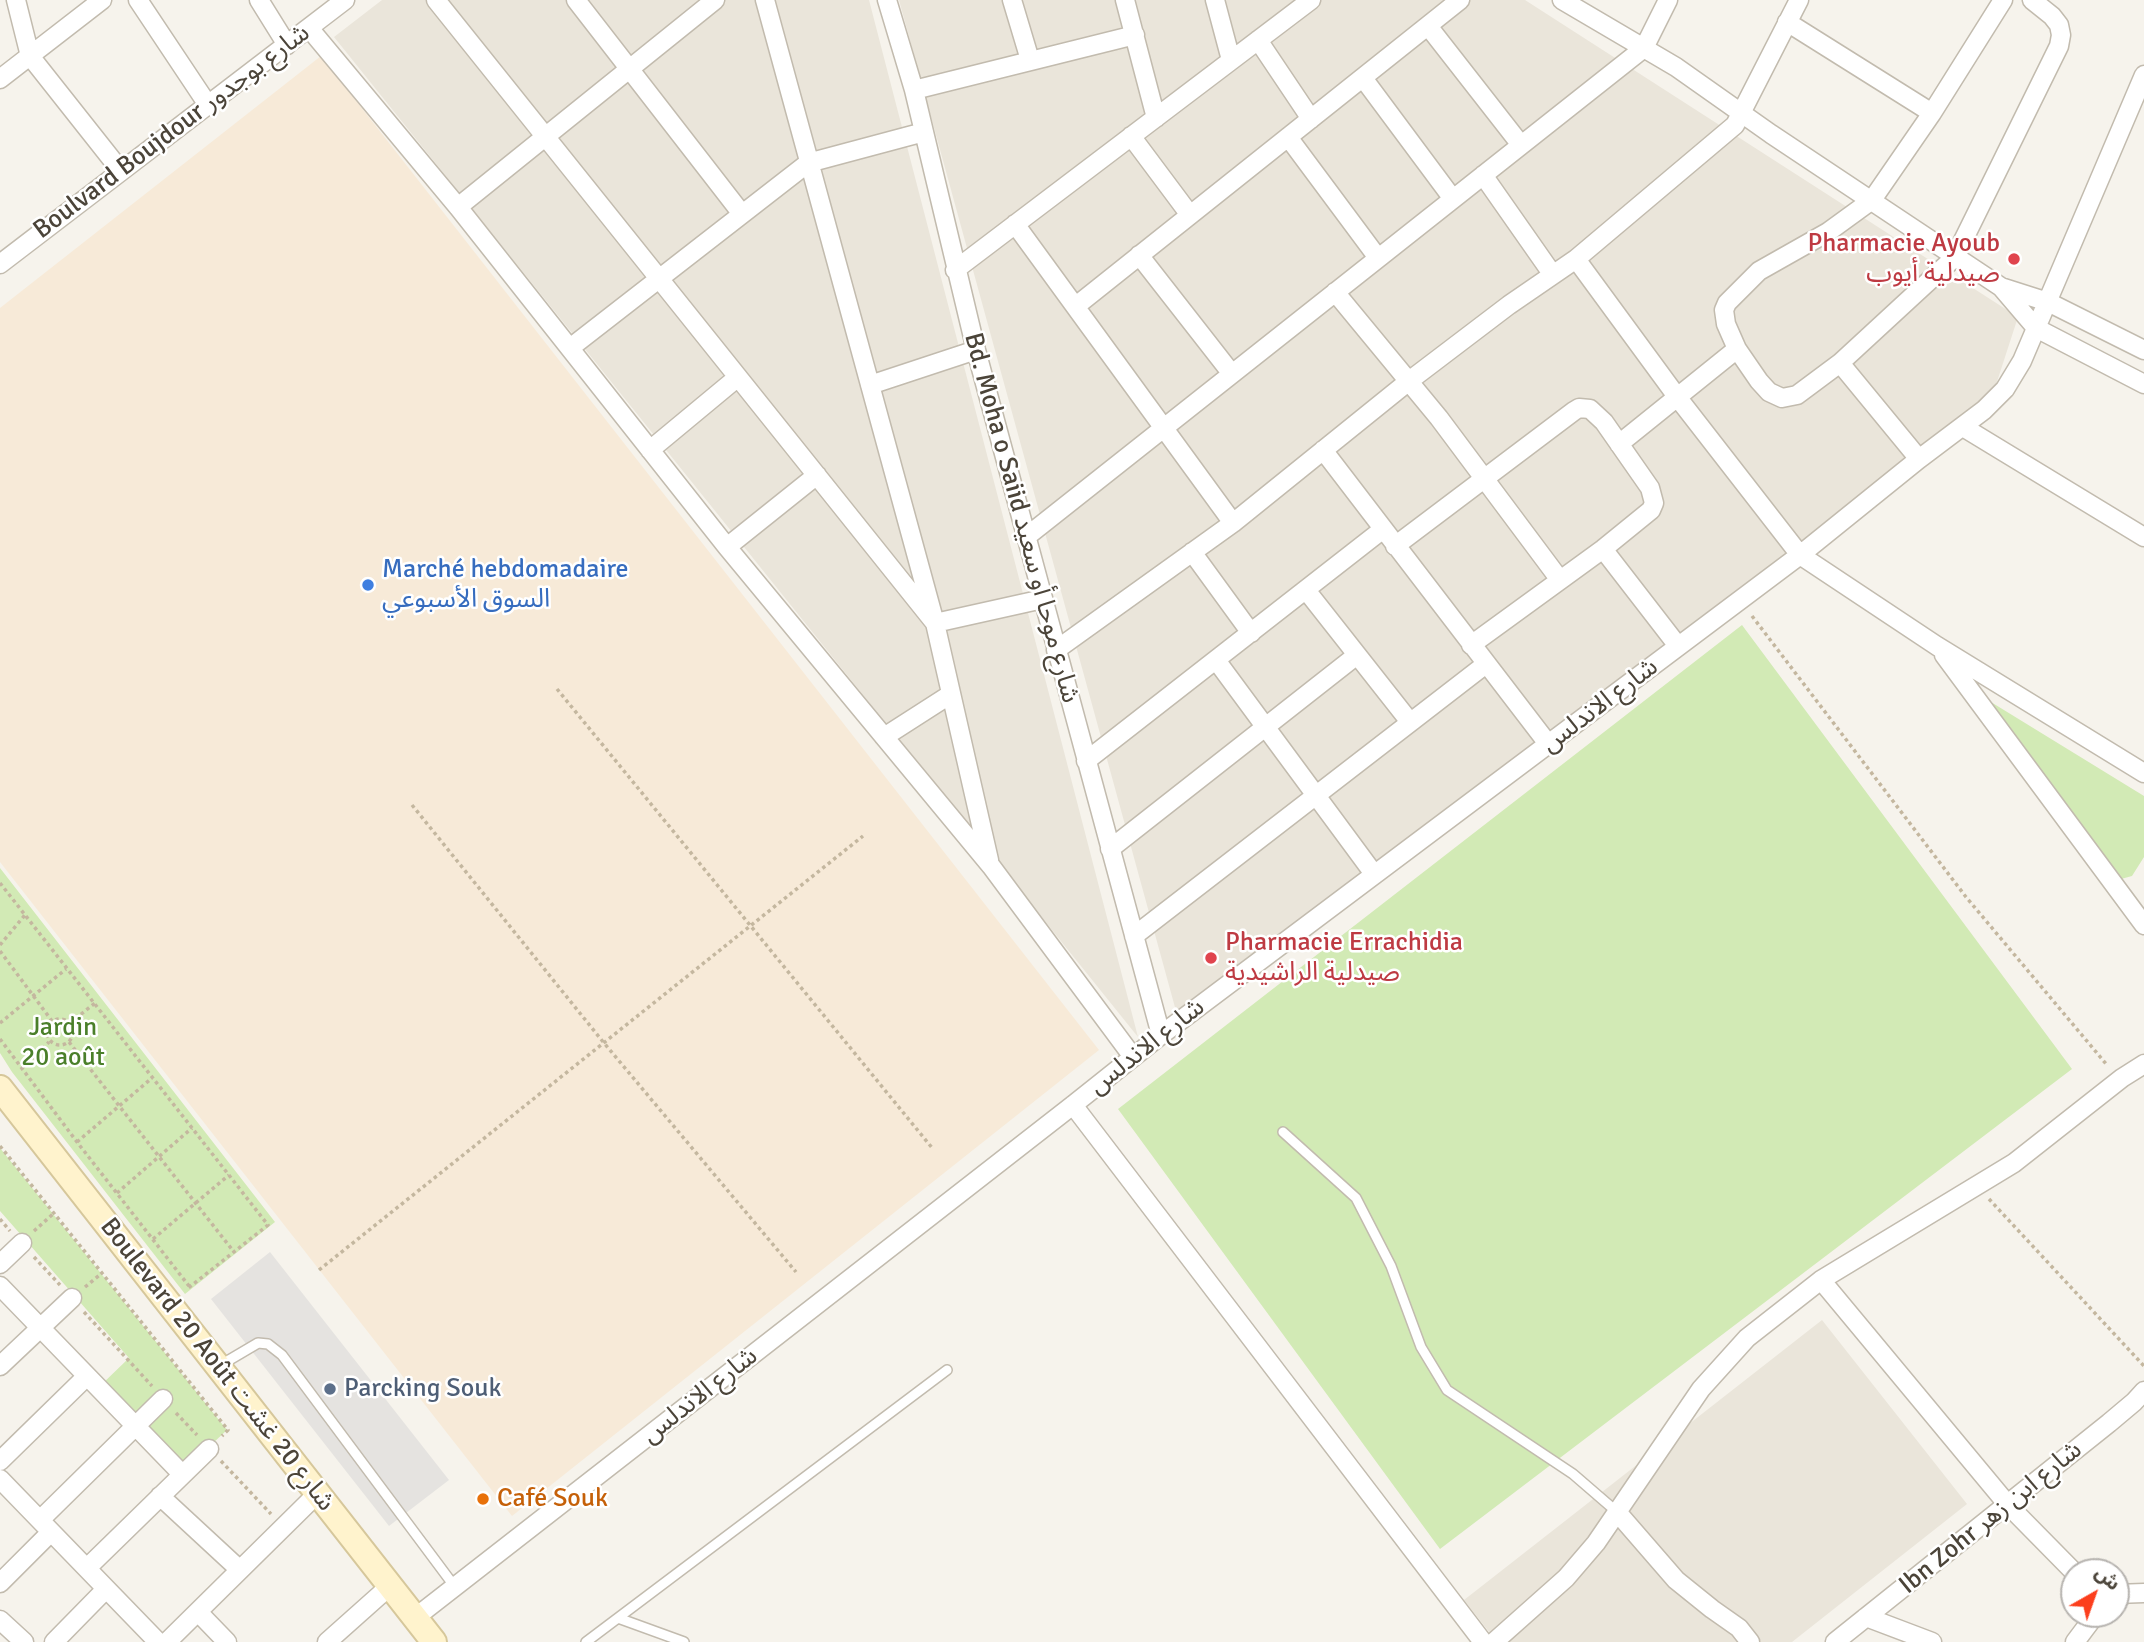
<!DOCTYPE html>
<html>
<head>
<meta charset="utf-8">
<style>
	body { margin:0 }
	#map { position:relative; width:2144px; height:1642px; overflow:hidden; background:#f6f3ec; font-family:Signika,"Noto Sans Arabic",sans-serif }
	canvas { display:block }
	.north { position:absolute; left:2060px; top:1558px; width:70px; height:70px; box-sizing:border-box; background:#fff; border:2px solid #b7b4b0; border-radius:50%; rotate:40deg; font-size:19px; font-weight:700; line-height:28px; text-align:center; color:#4b4439 }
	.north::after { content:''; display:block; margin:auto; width:24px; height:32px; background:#fc3f1d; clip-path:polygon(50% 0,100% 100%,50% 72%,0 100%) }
</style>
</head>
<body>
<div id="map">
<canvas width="2144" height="1642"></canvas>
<div class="north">ش</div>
</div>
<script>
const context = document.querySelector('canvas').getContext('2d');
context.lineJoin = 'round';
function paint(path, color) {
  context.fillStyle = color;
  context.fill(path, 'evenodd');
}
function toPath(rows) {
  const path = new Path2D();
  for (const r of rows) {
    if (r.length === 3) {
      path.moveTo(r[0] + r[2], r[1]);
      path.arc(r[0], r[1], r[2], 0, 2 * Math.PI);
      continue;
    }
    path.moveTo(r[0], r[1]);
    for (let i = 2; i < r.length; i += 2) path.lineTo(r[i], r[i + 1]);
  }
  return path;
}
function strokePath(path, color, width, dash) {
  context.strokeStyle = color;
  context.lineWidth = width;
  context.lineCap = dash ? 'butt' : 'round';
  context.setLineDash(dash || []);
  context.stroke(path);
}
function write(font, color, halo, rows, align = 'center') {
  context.font = font + ' Signika,"Noto Sans Arabic",sans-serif';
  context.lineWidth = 5;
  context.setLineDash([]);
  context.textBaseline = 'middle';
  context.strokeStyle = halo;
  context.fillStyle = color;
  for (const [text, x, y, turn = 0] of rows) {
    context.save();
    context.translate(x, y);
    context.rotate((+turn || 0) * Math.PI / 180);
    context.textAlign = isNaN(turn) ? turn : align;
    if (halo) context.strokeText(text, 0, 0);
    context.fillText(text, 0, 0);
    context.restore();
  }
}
paint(toPath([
	[382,0,869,0,1138,1037,334,37],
	[899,0,1525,0,2018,317,1993,394,1958,426,1176,1011],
	[1822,1320,1967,1504,1792,1642,1497,1642,1464,1600]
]), '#eae5da');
paint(toPath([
	[321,56,1099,1050,512,1516,0,862,0,308]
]), '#f7ead8');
paint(toPath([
	[1742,625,2072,1069,1440,1549,1118,1109],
	[1986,699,2144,796,2144,857,2132,876,2121,879,2114,870],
	[0,868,275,1222,185,1294,12,1072,0,1053],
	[0,1148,227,1430,182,1472,100,1386,129,1358,0,1211]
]), '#d2eab5');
paint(toPath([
	[270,1252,449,1480,389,1526,211,1299]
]), '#e5e3e0');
const lane = toPath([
	[1283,1132,1356,1198,1391,1266,1421,1347,1447,1390,1573,1474,1617,1512],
	[219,1366,258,1343,268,1344,282,1355,455,1587],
	[618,1618,684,1642],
	[586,1642,947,1370]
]);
const street = toPath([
	[16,0,30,56,121,171],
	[138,0,208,105],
	[259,0,287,45],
	[436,0,935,623,1043,599],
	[576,0,742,214],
	[765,0,935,623,989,860],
	[887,0,914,90,976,350,1161,1035],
	[1012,0,1030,60],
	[1125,0,1156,118],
	[1215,0,1231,60],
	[1562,0,1676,67,1771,134,2001,287,2048,302,2144,350],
	[2003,0,1932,113,1872,200,1828,232,1759,271,1727,303,1724,310,1726,324,1737,349,1759,381,1769,392,1782,398,1797,395,1840,363,1955,257,2059,46,2061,35,2059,25,2052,16,2032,0],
	[1787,22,1932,113],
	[1428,26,1521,145],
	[309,28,458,207,727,547,991,866,1133,1057],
	[1258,40,1311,119],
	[1363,78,1453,199],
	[0,79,102,0],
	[914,90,1135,35],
	[1131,136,1190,215],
	[1288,137,1378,258],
	[1483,175,1553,275],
	[458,207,715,0],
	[1015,224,1233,523],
	[1139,255,1232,374],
	[1576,259,1678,398,1800,555,1937,646,2144,773],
	[0,264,345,0],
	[955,270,1311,0],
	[2001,287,2036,328,2144,384],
	[1335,292,1439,418,1560,580],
	[1076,306,1460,0],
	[570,348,808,163,924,132],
	[1840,363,1919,459],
	[870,385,976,350],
	[1963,427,2144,537],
	[1619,444,1737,349],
	[650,450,738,377],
	[1323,450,1549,745],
	[1026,537,1644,48,1668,0],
	[1395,546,1574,411,1579,408,1590,409,1604,422,1650,488,1654,503,1651,510,1603,549,1471,645],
	[727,547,817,475],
	[1603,549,1678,646],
	[1192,552,1251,633],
	[1306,590,1410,722],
	[1056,650,1233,523,1409,381,1509,305,1576,259,1735,125,1799,0],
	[1944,655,2144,925],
	[1216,660,1374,874],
	[884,737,951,694],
	[1086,761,1382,530],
	[1110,849,1357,655],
	[1134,936,1486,664],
	[1073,1105,1483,1642],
	[0,1264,22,1243],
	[1821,1280,2008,1505,2074,1572],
	[0,1286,182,1474],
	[0,1366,72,1298],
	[0,1461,87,1376],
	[0,1479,158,1642],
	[160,1496,240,1570],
	[1617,1512,1676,1580,1712,1609,1739,1628,1750,1642],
	[40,1520,163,1399],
	[87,1568,209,1449],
	[0,1583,51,1532],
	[2116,1594,2144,1593],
	[198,1612,227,1642],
	[416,1617,1073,1105,1161,1035,1800,555,1919,459,1984,410,2005,389,2022,361,2144,75],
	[1866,1617,1932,1642],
	[0,1620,24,1642],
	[54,1642,106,1589],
	[167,1642,318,1493],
	[327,1642,391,1585],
	[1494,1642,1566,1578,1596,1543,1701,1389,1747,1338,1821,1280,2014,1163,2122,1078,2144,1064],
	[1835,1642,2109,1423,2134,1402,2144,1391],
	[2075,1642,2096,1614]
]);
const secondary = toPath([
	[0,1088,434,1642]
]);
strokePath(lane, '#c2bbae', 12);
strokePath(street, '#c2bbae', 21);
strokePath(secondary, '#d6c79b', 28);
strokePath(toPath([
	[1752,616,1966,897,2107,1065],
	[557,689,933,1149],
	[412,805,604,1043,796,1272],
	[0,883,268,1225,187,1289],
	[0,945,25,915],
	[0,951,52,1021],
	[60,1032,13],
	[0,1023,66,969],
	[70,1023,95,1003],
	[0,1039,77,1142,189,1286],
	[69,1042,234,1252],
	[22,1068,49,1042],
	[77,1142,152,1078],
	[0,1146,228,1430,222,1436],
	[117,1193,192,1128],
	[1989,1199,2144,1366],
	[0,1219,10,1231],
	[34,1231,53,1214],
	[153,1239,229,1175],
	[34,1257,60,1285],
	[319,1270,863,836],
	[85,1287,102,1273],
	[84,1312,152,1386],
	[176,1413,197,1435],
	[221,1461,271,1514]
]), '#c4b79f', 3.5, [3.5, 3.5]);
strokePath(lane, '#fff', 9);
strokePath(street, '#fff', 18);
strokePath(secondary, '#fff3cd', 24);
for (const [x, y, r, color] of [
	[2014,259,7,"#e0444e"],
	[368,585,7,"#3f7fe0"],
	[1211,958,7,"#e0444e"],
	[330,1389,7,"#5c6f8a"],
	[483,1499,7,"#e8710a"]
]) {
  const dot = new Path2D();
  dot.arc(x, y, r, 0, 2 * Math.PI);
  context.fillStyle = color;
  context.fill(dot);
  strokePath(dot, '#fff', 2.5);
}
write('26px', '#4b4439', '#fff', [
	["Boulvard Boujdour شارع بوجدور",172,132,-37],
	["Bd. Moha o Saiid شارع موحا أو سعيد",1021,518,75],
	["شارع الاندلس",1600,706,-37],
	["شارع الاندلس",1147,1047,-38],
	["Boulevard 20 Août شارع 20 غشت",217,1365,52],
	["شارع الاندلس",700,1396,-38],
	["Ibn Zohr شارع ابن زهر",1991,1518,-39]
]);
write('26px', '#be3a42', '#fff', [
	["Pharmacie Ayoub",2000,244],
	["صيدلية أيوب",2000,274],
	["Pharmacie Errachidia",1225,943,"left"],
	["صيدلية الراشيدية",1225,973,"left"]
], 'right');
write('26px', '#366cbe', '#fff', [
	["Marché hebdomadaire",382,570],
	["السوق الأسبوعي",382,600]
], 'left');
write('26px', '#4a7f2a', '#fff', [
	["Jardin",63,1028],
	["20 août",63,1058]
]);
write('26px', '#4e5e75', '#fff', [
	["Parcking Souk",344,1389]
], 'left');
write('26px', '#c56008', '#fff', [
	["Café Souk",497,1499]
], 'left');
</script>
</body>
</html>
